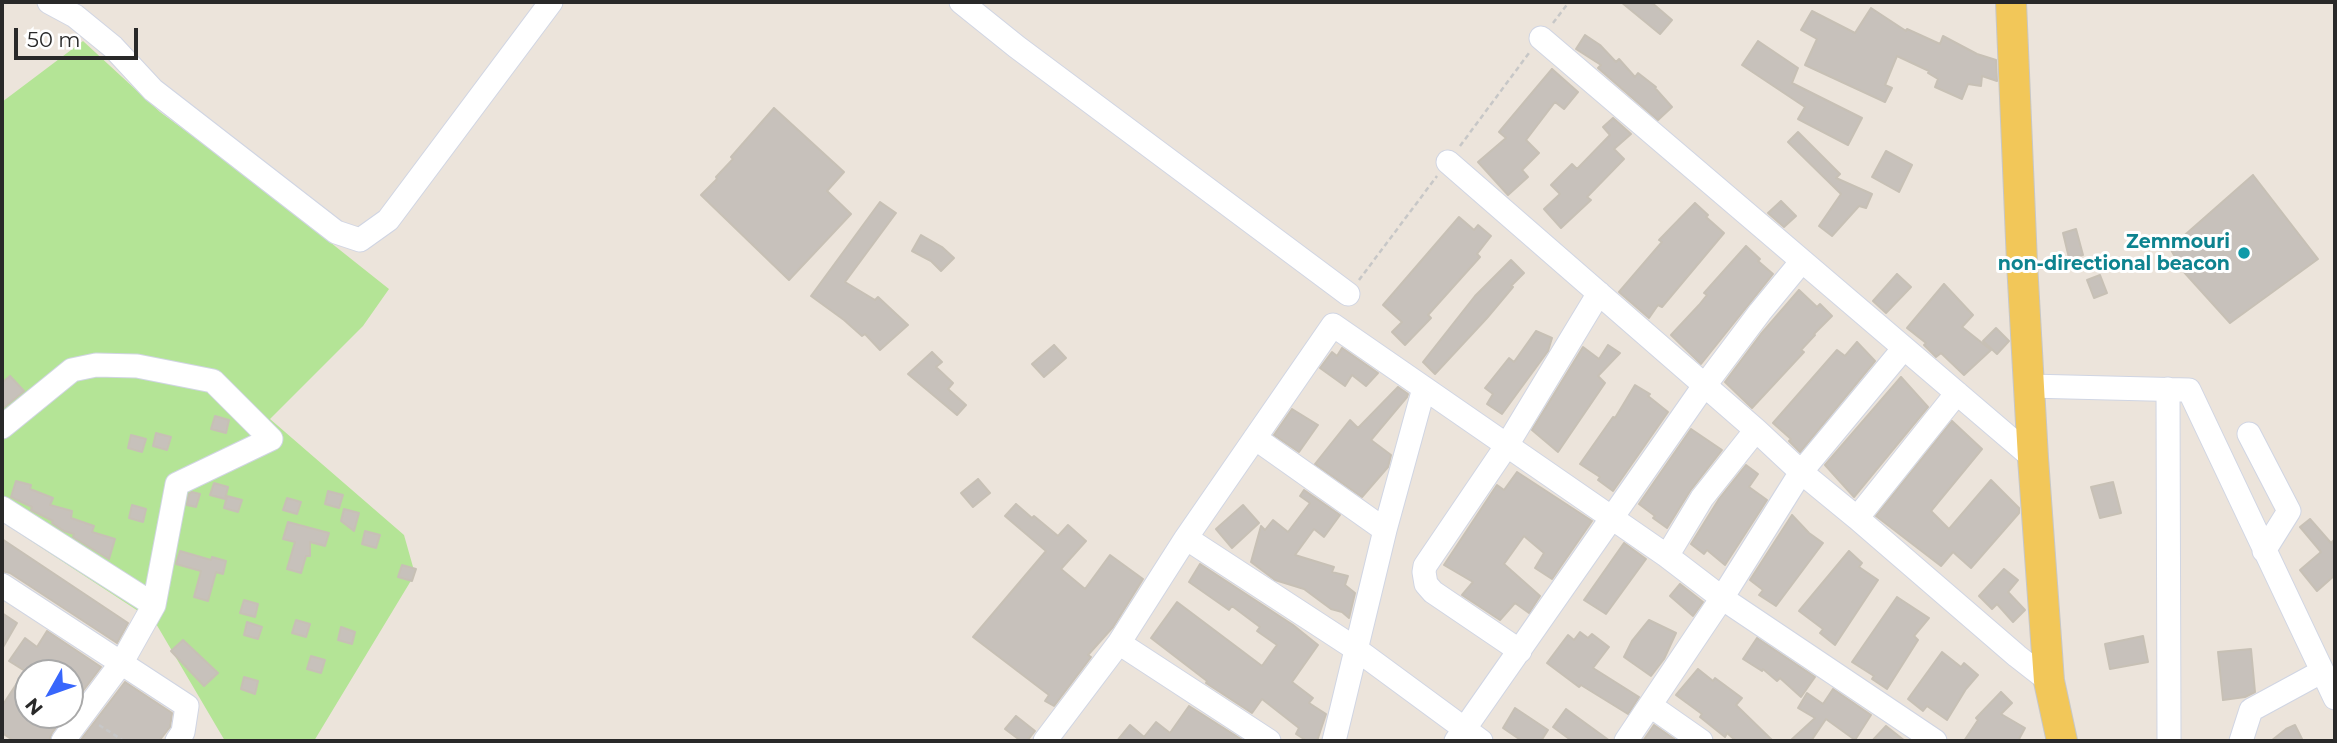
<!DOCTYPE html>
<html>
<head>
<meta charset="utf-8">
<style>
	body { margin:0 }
	#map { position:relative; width:2337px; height:743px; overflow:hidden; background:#ece4db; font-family:Montserrat,sans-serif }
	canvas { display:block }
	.frame { position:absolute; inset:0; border:4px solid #292929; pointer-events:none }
	.north { position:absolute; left:14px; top:659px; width:70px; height:70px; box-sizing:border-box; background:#fff; border:2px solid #a9a9a9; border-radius:50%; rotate:230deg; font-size:19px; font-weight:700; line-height:28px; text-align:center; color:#292929 }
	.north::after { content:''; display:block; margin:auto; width:24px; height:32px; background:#3866fc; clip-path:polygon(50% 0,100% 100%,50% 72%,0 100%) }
	.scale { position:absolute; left:14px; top:28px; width:124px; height:32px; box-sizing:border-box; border:4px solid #292929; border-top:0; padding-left:9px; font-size:21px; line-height:24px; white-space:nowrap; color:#292929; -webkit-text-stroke:5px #fff; paint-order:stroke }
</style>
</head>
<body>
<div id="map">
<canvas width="2337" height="743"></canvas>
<div class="frame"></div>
<div class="north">N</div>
<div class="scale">50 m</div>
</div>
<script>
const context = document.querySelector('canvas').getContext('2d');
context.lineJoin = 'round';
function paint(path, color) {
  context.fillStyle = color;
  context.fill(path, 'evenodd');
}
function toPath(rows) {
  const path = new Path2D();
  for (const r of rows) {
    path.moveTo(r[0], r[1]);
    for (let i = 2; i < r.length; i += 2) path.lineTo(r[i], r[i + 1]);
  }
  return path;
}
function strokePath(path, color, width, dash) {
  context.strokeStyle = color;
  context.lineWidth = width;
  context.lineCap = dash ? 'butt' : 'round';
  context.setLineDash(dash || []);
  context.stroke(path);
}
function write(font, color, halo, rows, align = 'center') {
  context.font = font + ' Montserrat,sans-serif';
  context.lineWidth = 6;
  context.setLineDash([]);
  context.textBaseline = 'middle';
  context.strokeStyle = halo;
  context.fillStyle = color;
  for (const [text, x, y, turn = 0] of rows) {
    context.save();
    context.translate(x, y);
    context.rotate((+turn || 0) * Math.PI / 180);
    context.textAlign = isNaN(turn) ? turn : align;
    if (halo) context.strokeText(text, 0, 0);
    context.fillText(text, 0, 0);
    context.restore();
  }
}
paint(toPath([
	[83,41,160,112,243,173,389,289,363,326,270,419,404,535,415,574,314,741,225,741,155,622,2,522,2,102]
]), '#b4e496');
const building = toPath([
	[1621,2,1651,2,1672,20,1660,34,1621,2],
	[1871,8,1906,31,1907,29,1940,44,1943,36,1977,54,1996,60,1997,81,1982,76,1981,86,1968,84,1962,99,1935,87,1938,79,1928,73,1929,71,1897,56,1885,85,1892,88,1885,102,1805,65,1817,39,1801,30,1812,11,1855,33,1871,8],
	[1585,35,1600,45,1616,62,1619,59,1635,77,1638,73,1656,87,1655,88,1672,107,1658,120,1598,68,1601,65,1576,49,1585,35],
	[1758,41,1798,68,1792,83,1862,118,1848,145,1798,119,1805,107,1742,65,1758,41],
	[1552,69,1578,92,1564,109,1555,102,1526,140,1539,153,1522,170,1528,177,1508,195,1478,162,1506,138,1499,132,1552,69],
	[774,108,844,172,827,191,851,214,789,280,701,195,717,179,716,177,733,159,731,157,774,108],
	[1613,118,1631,134,1614,149,1624,159,1587,197,1591,200,1561,228,1544,209,1560,194,1551,185,1572,164,1577,169,1610,135,1603,127,1613,118],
	[1798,132,1840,174,1836,178,1872,194,1866,208,1859,206,1832,236,1819,226,1841,194,1788,142,1798,132],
	[1886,151,1912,165,1899,192,1872,177,1886,151],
	[2253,175,2318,259,2230,323,2183,271,2170,248,2253,175],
	[1781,201,1796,216,1784,227,1768,213,1781,201],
	[880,202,896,213,845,282,875,300,878,297,908,325,880,350,865,334,862,336,844,320,811,296,880,202],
	[1695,203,1708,215,1706,217,1724,233,1662,307,1658,305,1649,318,1619,292,1662,242,1659,240,1695,203],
	[1459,217,1474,230,1478,225,1491,236,1477,254,1480,257,1428,315,1431,318,1405,345,1392,332,1402,322,1383,305,1459,217],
	[2076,229,2083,255,2069,258,2063,233,2076,229],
	[921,235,942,247,954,258,941,271,931,261,912,251,921,235],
	[1746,246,1760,259,1758,261,1773,274,1701,364,1671,335,1699,305,1707,295,1704,293,1746,246],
	[1511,260,1524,273,1511,286,1513,287,1487,318,1435,374,1423,362,1475,296,1511,260],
	[1897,274,1911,287,1886,313,1873,301,1897,274],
	[2100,275,2107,293,2094,298,2087,280,2100,275],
	[1944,284,1973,315,1962,327,1991,350,1964,375,1941,353,1936,357,1924,345,1926,343,1907,328,1944,284],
	[1799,290,1817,307,1820,304,1832,316,1814,334,1815,335,1801,350,1804,352,1752,408,1725,382,1761,334,1799,290],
	[1996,328,2009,341,1997,354,1983,341,1996,328],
	[1536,331,1552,338,1548,351,1502,414,1487,404,1493,394,1485,388,1509,358,1514,362,1536,331],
	[1857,342,1875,361,1800,452,1789,441,1791,439,1773,423,1837,350,1845,356,1857,342],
	[1054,345,1066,358,1044,377,1032,364,1054,345],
	[1608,345,1620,353,1598,376,1605,383,1558,452,1532,430,1583,347,1599,359,1608,345],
	[1342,348,1378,373,1366,386,1352,375,1345,386,1320,368,1332,352,1337,356,1342,348],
	[932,352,942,362,936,367,953,383,948,389,966,405,957,415,908,374,932,352],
	[10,376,24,391,2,409,2,383,10,376],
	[1901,377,1928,407,1854,497,1825,465,1901,377],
	[1635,385,1650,394,1648,396,1668,412,1613,491,1598,480,1600,477,1580,464,1613,417,1615,418,1635,385],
	[1398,387,1408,394,1407,397,1371,440,1391,455,1388,467,1362,497,1315,464,1350,420,1358,428,1398,387],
	[1292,409,1318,425,1299,452,1274,435,1292,409],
	[215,416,229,420,226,433,211,429,215,416],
	[1952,421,1982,449,1931,511,1949,529,1991,480,2019,508,2019,513,1971,568,1953,552,1941,566,1876,516,1952,421],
	[1691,429,1722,450,1690,491,1667,528,1653,518,1655,516,1639,504,1691,429],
	[156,433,171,437,167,450,153,446,156,433],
	[131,435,146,439,142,452,128,448,131,435],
	[1746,465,1758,474,1749,487,1767,500,1725,565,1707,550,1704,554,1691,544,1719,499,1746,465],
	[1517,472,1592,521,1552,579,1535,568,1544,553,1524,536,1504,564,1540,596,1529,613,1515,603,1500,620,1462,595,1473,582,1444,565,1497,485,1504,490,1517,472],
	[978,479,990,493,973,507,961,493,978,479],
	[16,481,31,485,30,489,53,498,50,505,72,511,71,518,94,526,92,532,115,539,109,559,73,537,74,534,64,531,52,523,53,521,31,510,32,507,11,497,16,481],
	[2113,482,2121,513,2100,518,2091,487,2113,482],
	[214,483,228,487,225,499,210,495,214,483],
	[1304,490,1340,515,1324,537,1314,529,1295,555,1334,567,1332,572,1348,576,1345,585,1355,593,1349,618,1342,612,1331,609,1304,589,1275,580,1251,562,1261,526,1265,530,1273,520,1288,532,1310,503,1300,496,1304,490],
	[328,491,343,495,339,508,325,504,328,491],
	[192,492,200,494,196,507,187,505,189,494,192,492],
	[227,496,242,500,238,512,224,508,227,496],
	[287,498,301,502,297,514,283,510,287,498],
	[1016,504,1032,518,1034,516,1058,536,1068,525,1086,541,1061,569,1085,589,1110,555,1143,579,1113,627,1088,655,1091,657,1054,706,1045,701,1049,695,973,637,1046,551,1005,516,1016,504],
	[132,505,146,509,143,522,129,518,132,505],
	[1243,505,1259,523,1232,548,1216,529,1243,505],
	[344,509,359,513,354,531,341,521,344,509],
	[1792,515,1809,533,1823,543,1776,606,1759,595,1763,590,1750,580,1792,515],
	[2310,519,2331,543,2335,539,2335,575,2317,591,2300,570,2321,552,2300,527,2310,519],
	[288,522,329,533,325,546,310,542,310,556,306,556,301,573,287,569,295,542,283,539,288,522],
	[365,531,380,535,376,548,362,544,365,531],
	[2,539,128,623,117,643,10,573,2,571,2,539],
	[1624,543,1646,559,1606,614,1584,600,1624,543],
	[180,551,211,560,212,557,226,561,223,574,216,572,208,601,194,597,201,571,176,564,180,551],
	[1849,551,1862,563,1859,567,1878,580,1835,645,1820,633,1823,629,1799,611,1849,551],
	[1200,564,1293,625,1318,645,1292,682,1313,698,1309,703,1326,714,1317,741,1307,741,1296,734,1299,728,1262,699,1252,713,1206,683,1207,681,1151,638,1177,602,1262,666,1277,645,1257,631,1260,627,1232,606,1229,610,1189,582,1200,564],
	[402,565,416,569,412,581,398,577,402,565],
	[2004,569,2018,580,2008,592,2025,610,2013,622,1997,604,1992,609,1979,596,2004,569],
	[1680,584,1703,602,1693,616,1670,596,1680,584],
	[1897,597,1929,618,1914,636,1918,640,1887,689,1872,679,1874,676,1852,662,1897,597],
	[244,600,258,604,255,617,240,613,244,600],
	[2,613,17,623,2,649,2,613],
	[296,620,310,624,306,637,292,633,296,620],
	[1649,620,1676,633,1664,659,1651,676,1624,657,1632,641,1649,620],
	[247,622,262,627,258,639,244,635,247,622],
	[341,627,355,632,352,644,338,640,341,627],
	[47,631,101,667,70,708,70,673,28,673,28,715,65,715,52,733,49,741,14,741,2,733,2,706,25,671,9,661,25,638,37,647,47,631],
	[1580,632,1588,638,1592,634,1609,647,1593,668,1639,697,1628,714,1581,685,1579,687,1547,663,1568,635,1574,640,1580,632],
	[2143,636,2148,662,2110,669,2105,644,2143,636],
	[1757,638,1815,677,1801,697,1780,678,1777,681,1763,669,1762,671,1743,659,1757,638],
	[183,640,218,673,204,686,171,651,183,640],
	[2251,649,2255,692,2245,697,2223,700,2218,652,2251,649],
	[1942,652,1961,667,1964,663,1978,675,1966,689,1947,720,1927,706,1923,711,1908,699,1942,652],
	[311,656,325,660,321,673,307,669,311,656],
	[1698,669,1713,681,1715,678,1742,698,1736,705,1773,741,1736,741,1727,733,1725,737,1700,717,1702,714,1676,695,1698,669],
	[244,677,258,681,255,694,241,689,244,677],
	[125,682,172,713,170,727,159,741,80,741,125,682],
	[1833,689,1871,715,1855,740,1826,719,1811,741,1790,741,1815,718,1798,708,1807,693,1823,704,1833,689],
	[2001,692,2012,703,2001,714,2025,728,2018,741,1964,741,1978,720,1976,718,2001,692],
	[1189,706,1244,741,1117,741,1130,725,1144,737,1156,722,1170,733,1189,706],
	[1515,708,1548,730,1541,741,1522,741,1503,728,1515,708],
	[1566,709,1610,741,1572,741,1553,727,1566,709],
	[1016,716,1035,731,1027,741,1021,741,1005,729,1016,716],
	[1654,725,1677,741,1643,741,1654,725],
	[2295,725,2303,741,2271,741,2286,729,2295,725],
	[1886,726,1905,741,1872,741,1886,726]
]);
paint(building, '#c7c1bb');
strokePath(building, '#c7c0b5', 2);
const minor = toPath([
	[49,2,75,16,113,47,153,90,336,232,360,240,388,220,551,2],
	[961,2,1017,47,1348,294],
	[1541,38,2033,458],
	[1448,162,1756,430,1801,472,1857,518,2017,656,2049,681],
	[2029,386,2189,390,2335,698],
	[2168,389,2169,741],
	[2,427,72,370,96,365,137,366,213,381,271,439,177,484,154,605,2,508],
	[2249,434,2289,511,2264,551],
	[1255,438,1385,530],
	[1857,518,1957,393],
	[1186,538,1356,649,1481,741],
	[1667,556,1702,498,1756,430],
	[2,585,187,706,183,732,177,741],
	[1119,643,1269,741],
	[1520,651,1433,592,1426,584,1424,572,1425,566,1507,445,1599,293],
	[1651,706,1701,741],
	[63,741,122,662,154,605],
	[1045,741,1119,643,1186,538,1333,325,1667,556,1722,598,1935,741],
	[1334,741,1385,530,1424,388],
	[1456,741,1699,393,1760,312,1802,261],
	[1626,741,1722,598,1801,472,1904,348],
	[2241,741,2251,710,2321,672]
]);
const major = toPath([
	[2011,2,2022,263,2033,458,2049,681,2062,741]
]);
strokePath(minor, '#d0d5e3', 25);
strokePath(major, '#c7c7c7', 32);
strokePath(toPath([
	[1553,23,1569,2],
	[1460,146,1529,53],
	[1359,280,1437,176],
	[27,677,28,678],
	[99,725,124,741]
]), '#c7c7c7', 2.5, [5, 3.5]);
strokePath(minor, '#fff', 23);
strokePath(major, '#f2c759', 30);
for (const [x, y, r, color] of [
	[2244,253,7,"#0f9aa8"]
]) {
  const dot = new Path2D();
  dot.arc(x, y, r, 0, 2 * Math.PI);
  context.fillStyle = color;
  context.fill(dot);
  strokePath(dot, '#fff', 2.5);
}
write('bold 19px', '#0d838f', '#fff', [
	["Zemmouri",2230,242],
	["non-directional beacon",2230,264]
], 'right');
</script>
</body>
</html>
